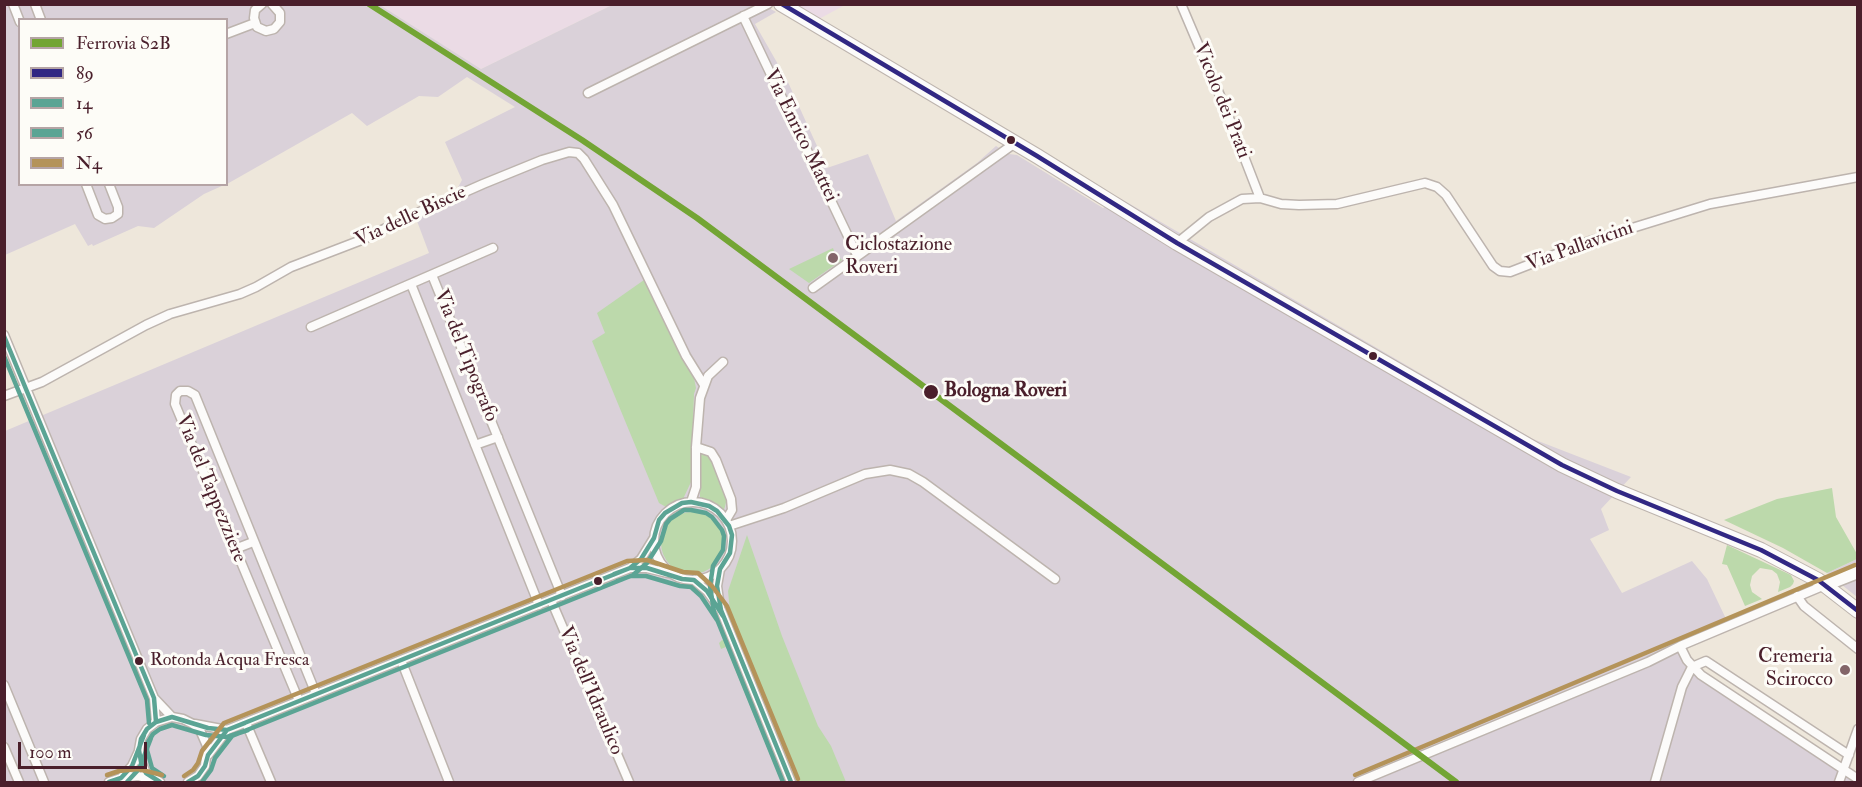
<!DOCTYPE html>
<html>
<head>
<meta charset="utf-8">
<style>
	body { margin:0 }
	#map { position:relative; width:1862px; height:787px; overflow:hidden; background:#eee7db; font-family:"IM FELL Double Pica",serif }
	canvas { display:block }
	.frame { position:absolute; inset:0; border:6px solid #4a1f2b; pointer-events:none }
	.legend { position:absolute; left:18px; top:18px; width:210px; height:168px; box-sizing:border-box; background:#fdfcf7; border:2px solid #b5a4a5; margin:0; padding:8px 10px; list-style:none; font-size:18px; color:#4a1f2b }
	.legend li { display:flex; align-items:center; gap:12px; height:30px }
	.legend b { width:30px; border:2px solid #b5a4a5 }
	.scale { position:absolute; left:18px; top:742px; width:129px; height:27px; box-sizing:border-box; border:3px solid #4a1f2b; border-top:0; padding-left:8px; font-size:18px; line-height:21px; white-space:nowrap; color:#4a1f2b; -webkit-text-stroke:4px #fdfcf7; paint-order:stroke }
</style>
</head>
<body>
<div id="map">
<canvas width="1862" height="787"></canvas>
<div class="frame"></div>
<ul class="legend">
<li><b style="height:8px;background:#73a534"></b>Ferrovia S2B</li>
<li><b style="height:8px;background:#312783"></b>89</li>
<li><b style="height:8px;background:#5ba494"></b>14</li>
<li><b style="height:8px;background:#5ba494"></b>56</li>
<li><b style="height:8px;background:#b49359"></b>N4</li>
</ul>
<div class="scale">100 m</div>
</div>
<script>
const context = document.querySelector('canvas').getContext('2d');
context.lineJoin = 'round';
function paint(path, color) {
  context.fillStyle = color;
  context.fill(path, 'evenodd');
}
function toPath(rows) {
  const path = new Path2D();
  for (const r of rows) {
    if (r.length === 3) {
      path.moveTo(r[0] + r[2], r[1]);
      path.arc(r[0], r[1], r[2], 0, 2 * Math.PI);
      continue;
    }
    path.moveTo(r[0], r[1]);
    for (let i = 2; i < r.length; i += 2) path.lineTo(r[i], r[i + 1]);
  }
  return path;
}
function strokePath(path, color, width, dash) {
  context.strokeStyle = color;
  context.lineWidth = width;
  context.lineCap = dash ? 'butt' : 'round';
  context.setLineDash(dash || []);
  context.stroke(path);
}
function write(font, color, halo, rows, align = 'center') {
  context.font = font + ' "IM FELL Double Pica",serif';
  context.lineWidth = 6;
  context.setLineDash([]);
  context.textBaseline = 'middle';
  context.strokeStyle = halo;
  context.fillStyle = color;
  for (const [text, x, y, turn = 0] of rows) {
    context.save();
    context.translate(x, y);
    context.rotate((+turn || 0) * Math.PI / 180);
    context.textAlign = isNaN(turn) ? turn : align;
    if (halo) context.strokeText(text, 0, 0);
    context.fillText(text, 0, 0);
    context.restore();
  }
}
paint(toPath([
	[380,5,612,5,481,69],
	[793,5,845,5,817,20]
]), '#ebdbe5');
paint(toPath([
	[5,5,380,5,481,69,612,5,764,5,776,12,755,24,787,80,827,168,868,154,896,221,977,163,996,146,1009,154,1017,155,1103,208,1118,197,1533,439,1631,477,1601,509,1609,530,1590,539,1622,593,1692,561,1707,579,1728,623,1684,642,1686,662,1857,782,5,782,5,431,429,253,414,213,454,195,462,180,445,142,515,107,467,77,438,97,419,96,367,126,352,113,227,184,226,20,20,20,20,184,224,185,204,194,154,228,138,226,93,246,92,244,88,246,75,224,5,255],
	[1857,559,1857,597,1827,573]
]), '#dad1d9');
paint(toPath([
	[833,248,834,251,826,258,831,264,840,258,842,260,809,283,789,269],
	[644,280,694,378,696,388,694,394,691,482,683,499,666,507,659,503,592,341,605,333,597,313],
	[706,453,710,454,727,499,724,510,700,499,700,457,701,454],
	[1832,488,1836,517,1857,554,1857,559,1827,573,1783,548,1724,520,1777,499],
	[692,543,31],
	[747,535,782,636,818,726,831,746,846,782,796,782,792,773,795,772,730,612,728,591],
	[1727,545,1791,575,1794,581,1793,584,1790,587,1778,592,1780,582,1777,574,1772,570,1760,568,1752,576,1750,585,1752,592,1762,599,1745,606,1727,565,1722,564],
	[722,640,725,641,728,646,783,782,781,782,726,647,721,649,719,643]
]), '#bcd9ab');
const street = toPath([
	[13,4,20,22],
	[35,4,41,20],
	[262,4,255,10,254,18,257,27,266,31,274,29,280,22,280,13,272,4],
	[1181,4,1224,105,1260,198],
	[743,16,857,255],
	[226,34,255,23],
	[588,93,768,4],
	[86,184,98,215,105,219,112,218,118,214,118,207,109,184],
	[1177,243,1209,217,1242,199,1260,198,1281,204,1299,205,1337,204,1425,183,1437,187,1446,195,1493,266,1500,271,1510,272,1590,241,1710,204,1858,177],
	[432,275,562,596],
	[411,284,539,605],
	[813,288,1015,143],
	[311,327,493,248],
	[4,335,154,698,156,722],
	[4,396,42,382,146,325,170,314,240,294,256,287,291,267,364,239,406,218,483,184,542,160,569,152,578,153,584,159,613,205,686,356,704,385],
	[475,445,498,437],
	[696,447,711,452,716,460,731,499,732,510,726,520],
	[693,541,39],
	[691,502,696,487,696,447,700,398,708,376,723,362],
	[729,526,784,508,865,474,890,470,909,474,923,482,1055,579],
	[235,549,253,542],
	[631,568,647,568,668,573],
	[694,580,707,591,721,610,791,782],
	[1797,596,1804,606,1858,649],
	[551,600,629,782],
	[720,607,717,586,720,569],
	[1680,646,1687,660,1701,675,1858,779],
	[401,660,449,782],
	[4,685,44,782],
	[155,699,172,717],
	[299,701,175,404,176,395,180,391,188,391,195,395,316,694],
	[246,723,271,782],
	[195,724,227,730],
	[4,747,19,782],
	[208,755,227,730,630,568,641,559,654,538],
	[121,778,132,766,139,751],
	[109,782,121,778,138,776,152,780],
	[160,782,146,773,141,762,139,750,141,739,147,729,156,722,172,717,183,719,193,724,200,730,207,746,205,766,198,776,188,782],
	[1358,782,1648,662,1680,646,1825,585],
	[1655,782,1682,687,1692,667,1706,661,1849,755],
	[1839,782,1858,729]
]);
const secondary = toPath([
	[1825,585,1858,572]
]);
const primary = toPath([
	[781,4,1037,156,1177,243,1562,465,1617,491,1761,550,1818,580,1858,611]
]);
strokePath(street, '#bdb4ae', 11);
strokePath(secondary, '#bdb4ae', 15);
strokePath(primary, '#bdb4ae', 16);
strokePath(street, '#fcfbfa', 8);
strokePath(secondary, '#fcfbfa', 12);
strokePath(primary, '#fcfbfa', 14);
strokePath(toPath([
	[782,4,1037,156,1177,243,1562,465,1617,491,1761,550,1818,580,1858,611]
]), '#312783', 4.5);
strokePath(toPath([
	[4,356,147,700,149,723],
	[617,581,631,576,646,576,680,586,691,587,701,596,717,620],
	[164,776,152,768,147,750,148,742,153,734,160,729,172,725,206,735,227,737,248,730],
	[127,782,139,769,151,738],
	[202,782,211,770,215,758,232,736,633,575,647,563,661,541,666,524,670,519,684,510,691,510,706,513,712,517,722,530,724,536,723,550,713,566,710,586,714,612,783,782]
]), '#5ba494', 4.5);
strokePath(toPath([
	[4,336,154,698,156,722],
	[614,574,630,568,647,568,682,579,694,580,707,591,723,616],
	[109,782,121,778,132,766,144,735],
	[160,782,146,773,141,762,139,750,141,739,147,729,156,722,172,717,208,728,227,730,245,723],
	[188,782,198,776,205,766,208,755,227,730,630,568,641,559,654,538,659,520,665,513,682,503,691,502,709,506,717,511,729,526,732,535,730,553,720,569,717,586,721,610,791,782]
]), '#5ba494', 4.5);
strokePath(toPath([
	[107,775,119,771,138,769,162,775],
	[1355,775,1855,565],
	[184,776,193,770,198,763,202,751,224,723,627,561,647,560,683,572,698,573,712,586,727,606,798,779]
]), '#b49359', 4.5);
strokePath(toPath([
	[369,4,582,140,697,218,1456,782]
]), '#73a534', 6);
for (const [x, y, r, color] of [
	[1011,140,5,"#4a1f2b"],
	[833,258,6,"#836569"],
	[1373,356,5,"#4a1f2b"],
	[931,392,8,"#4a1f2b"],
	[598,581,5,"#4a1f2b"],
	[139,661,5,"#4a1f2b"],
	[1845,670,6,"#836569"]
]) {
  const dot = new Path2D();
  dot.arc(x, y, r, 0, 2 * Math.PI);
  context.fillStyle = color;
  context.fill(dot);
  strokePath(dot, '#fdfcf7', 2);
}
write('18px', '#4a1f2b', '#fdfcf7', [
	["Rotonda Acqua Fresca",150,661]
], 'left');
write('20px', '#4a1f2b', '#fdfcf7', [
	["Vicolo dei Prati",1221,101,68],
	["Via Enrico Mattei",800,136,64],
	["Via delle Biscie",411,217,-25],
	["Via Pallavicini",1580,247,-20],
	["Via del Tipografo",465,356,68],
	["Via del Tappezziere",210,489,68],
	["Via dell'Idraulico",590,691,67]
]);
write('20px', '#4a1f2b', '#fdfcf7', [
	["Ciclostazione",845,246],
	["Roveri",845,269],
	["Cremeria",1833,658,"right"],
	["Scirocco",1833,681,"right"]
], 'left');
write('bold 20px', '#4a1f2b', '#fdfcf7', [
	["Bologna Roveri",944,392]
], 'left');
</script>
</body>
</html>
